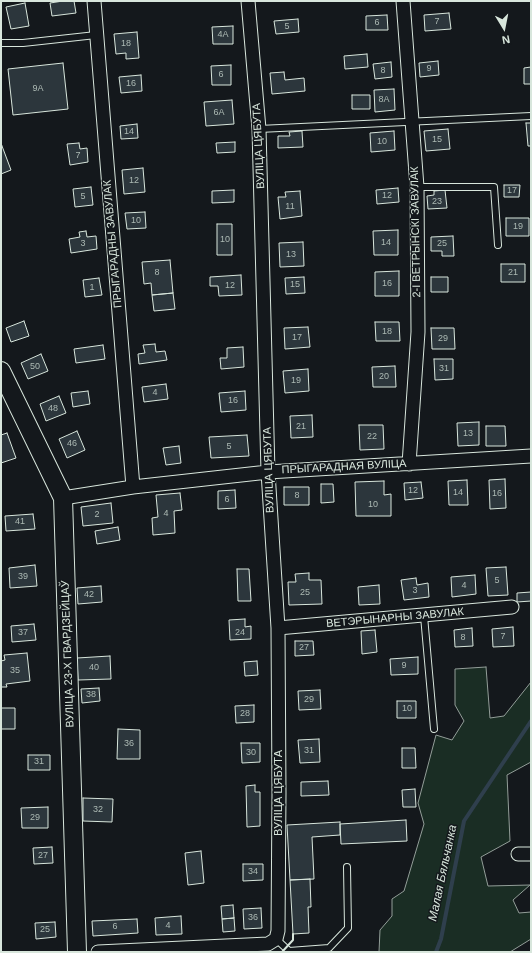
<!DOCTYPE html>
<html>
<head>
<meta charset="utf-8">
<style>
	body { margin:0 }
	#map { position:relative; width:532px; height:953px; overflow:hidden; background:#14181c; font-family:Arial,sans-serif }
	canvas { display:block }
	.frame { position:absolute; inset:0; border:2px solid #d8e6dc; pointer-events:none }
	.north { position:absolute; left:484px; top:8px; width:40px; height:40px; -webkit-text-stroke:3px #14181c; paint-order:stroke; rotate:170deg; font-size:11px; font-weight:700; line-height:16px; text-align:center; color:#d8e6dc }
	.north::after { content:''; display:block; margin:auto; width:14px; height:18px; background:#d8e6dc; clip-path:polygon(50% 0,100% 100%,50% 72%,0 100%) }
</style>
</head>
<body>
<div id="map">
<canvas width="532" height="953"></canvas>
<div class="frame"></div>
<div class="north">N</div>
</div>
<script>
const context = document.querySelector('canvas').getContext('2d');
context.lineJoin = 'round';
function paint(path, color) {
  context.fillStyle = color;
  context.fill(path, 'evenodd');
}
function toPath(rows) {
  const path = new Path2D();
  for (const r of rows) {
    path.moveTo(r[0], r[1]);
    for (let i = 2; i < r.length; i += 2) path.lineTo(r[i], r[i + 1]);
  }
  return path;
}
function strokePath(path, color, width, dash) {
  context.strokeStyle = color;
  context.lineWidth = width;
  context.lineCap = dash ? 'butt' : 'round';
  context.setLineDash(dash || []);
  context.stroke(path);
}
function write(font, color, halo, rows, align = 'center') {
  context.font = font + ' Arial,sans-serif';
  context.lineWidth = 3;
  context.setLineDash([]);
  context.textBaseline = 'middle';
  context.strokeStyle = halo;
  context.fillStyle = color;
  for (const [text, x, y, turn = 0] of rows) {
    context.save();
    context.translate(x, y);
    context.rotate((+turn || 0) * Math.PI / 180);
    context.textAlign = isNaN(turn) ? turn : align;
    if (halo) context.strokeText(text, 0, 0);
    context.fillText(text, 0, 0);
    context.restore();
  }
}
const green = toPath([
	[486,667,490,718,504,716,531,682,531,762,507,775,510,841,481,857,488,886,530,885,513,900,519,913,531,912,531,939,510,952,379,952,380,930,392,916,392,899,404,891,424,824,418,803,436,735,452,740,464,721,455,705,455,669,486,667]
]);
paint(green, '#1a2d24');
strokePath(green, '#939e99', 1);
strokePath(toPath([
	[436,952,441,939,464,821,531,721]
]), '#2f3f4d', 4);
const building = toPath([
	[63,1,74,1,76,13,52,16,50,3,63,1],
	[25,3,29,26,11,29,6,7,25,3],
	[449,13,451,29,425,31,424,15,449,13],
	[387,15,388,30,366,30,366,16,387,15],
	[298,19,299,32,276,34,274,21,298,19],
	[233,26,233,44,213,44,212,27,233,26],
	[137,32,139,58,126,59,126,53,116,54,114,34,137,32],
	[367,54,368,67,345,69,344,56,367,54],
	[438,61,439,75,420,77,419,63,438,61],
	[391,62,392,77,375,79,373,64,391,62],
	[63,63,68,109,13,115,8,69,63,63],
	[231,65,231,85,212,85,211,66,231,65],
	[531,67,531,84,524,84,524,68,531,67],
	[284,72,285,80,304,78,305,91,272,94,270,73,284,72],
	[141,75,142,91,121,93,119,77,141,75],
	[394,89,395,110,375,112,374,90,394,89],
	[352,95,370,95,370,109,352,109,352,95],
	[232,100,234,124,206,126,204,102,232,100],
	[526,123,531,123,531,146,528,146,526,123],
	[137,124,138,138,121,139,120,126,137,124],
	[448,129,450,149,426,151,424,131,448,129],
	[302,131,303,147,278,148,278,136,290,136,289,132,302,131],
	[394,131,395,150,371,152,370,133,394,131],
	[235,142,235,152,217,153,216,143,235,142],
	[79,143,80,149,87,148,88,162,70,165,67,144,79,143],
	[2,146,11,170,1,174,1,147,2,146],
	[143,168,145,192,124,194,122,170,143,168],
	[504,185,520,185,519,197,504,197,504,185],
	[91,187,93,205,75,207,73,189,91,187],
	[398,188,399,202,377,204,376,190,398,188],
	[234,190,234,202,212,203,212,191,234,190],
	[445,190,447,208,428,209,427,196,434,195,434,191,445,190],
	[300,191,302,216,280,219,278,197,286,197,285,192,300,191],
	[145,212,146,228,127,229,125,213,145,212],
	[506,218,529,218,529,236,506,236,506,218],
	[217,224,232,224,232,255,217,255,217,224],
	[398,230,398,255,374,255,373,231,398,230],
	[86,231,87,237,96,236,97,249,71,253,69,239,80,237,79,232,86,231],
	[453,236,454,256,442,256,442,251,431,251,431,237,453,236],
	[303,242,304,266,280,267,279,243,303,242],
	[170,260,173,293,152,295,151,283,144,284,142,262,170,260],
	[501,264,525,264,525,282,501,282,501,264],
	[399,271,399,296,375,296,375,272,399,271],
	[241,275,242,295,219,296,218,286,210,286,210,277,241,275],
	[304,277,305,293,286,294,285,278,304,277],
	[431,277,448,277,448,292,431,292,431,277],
	[99,278,102,295,85,297,83,280,99,278],
	[173,293,175,309,154,311,152,295,173,293],
	[24,321,29,336,11,342,6,328,24,321],
	[375,322,399,322,400,341,376,341,375,322],
	[308,327,310,347,285,349,284,328,308,327],
	[431,328,454,328,455,349,432,349,431,328],
	[155,344,156,352,165,351,167,360,139,364,138,354,145,353,143,345,155,344],
	[103,345,105,359,76,363,74,349,103,345],
	[243,347,244,367,221,369,220,358,227,358,227,348,243,347],
	[41,354,48,371,28,379,21,363,41,354],
	[434,359,453,359,453,379,435,380,434,359],
	[395,366,396,387,373,387,372,367,395,366],
	[308,369,309,391,285,393,283,371,308,369],
	[166,384,168,399,144,402,142,387,166,384],
	[88,391,90,404,73,407,71,393,88,391],
	[245,391,246,410,221,412,219,393,245,391],
	[59,396,66,413,46,421,40,404,59,396],
	[312,415,313,437,291,438,290,416,312,415],
	[479,422,479,445,458,446,457,423,479,422],
	[359,425,383,425,384,449,360,450,359,425],
	[486,426,505,426,506,446,486,446,486,426],
	[77,431,85,450,67,458,59,439,77,431],
	[7,433,16,458,1,463,1,435,7,433],
	[247,435,249,456,211,458,209,437,247,435],
	[179,446,181,463,166,465,163,448,179,446],
	[505,479,506,508,490,509,489,480,505,479],
	[467,480,468,505,449,505,448,481,467,480],
	[384,481,384,495,391,494,391,516,356,516,355,482,384,481],
	[421,482,423,498,405,500,404,483,421,482],
	[321,484,333,484,334,502,321,503,321,484],
	[284,487,309,487,309,505,284,505,284,487],
	[235,490,236,508,218,509,218,491,235,490],
	[180,493,182,510,174,511,175,533,153,535,152,518,158,517,156,495,180,493],
	[111,503,113,523,83,526,81,507,111,503],
	[33,514,35,529,6,531,5,516,33,514],
	[118,527,120,540,97,544,95,531,118,527],
	[35,565,37,586,10,588,9,568,35,565],
	[506,567,508,595,488,596,486,568,506,567],
	[237,569,249,569,251,601,238,601,237,569],
	[309,573,309,580,321,580,322,604,289,605,288,582,296,582,295,574,309,573],
	[475,575,476,594,452,597,451,577,475,575],
	[416,578,417,585,428,583,429,597,404,600,401,580,416,578],
	[379,585,380,604,359,605,358,587,379,585],
	[101,586,102,602,78,604,77,588,101,586],
	[531,592,531,601,517,602,517,593,531,592],
	[245,619,245,627,251,626,251,639,230,640,229,620,245,619],
	[34,624,36,640,12,642,11,626,34,624],
	[513,627,514,646,493,647,492,629,513,627],
	[472,628,473,646,455,647,454,630,472,628],
	[375,630,377,652,362,654,361,631,375,630],
	[295,641,313,641,314,655,295,656,295,641],
	[27,653,30,681,6,684,7,687,1,687,1,661,5,660,4,655,27,653],
	[110,656,111,679,78,680,77,658,110,656],
	[418,657,418,674,391,675,390,659,418,657],
	[257,661,258,675,245,676,244,662,257,661],
	[99,688,100,701,82,703,81,689,99,688],
	[320,690,321,709,299,710,298,691,320,690],
	[397,701,416,701,416,718,397,718,397,701],
	[254,705,254,722,236,723,235,706,254,705],
	[1,708,15,708,15,729,1,729,1,708],
	[118,729,140,730,140,759,117,759,118,729],
	[319,739,320,762,300,763,298,740,319,739],
	[241,743,260,743,260,762,242,763,241,743],
	[402,748,415,748,416,768,402,768,402,748],
	[28,755,50,755,50,770,28,770,28,755],
	[328,781,329,795,301,796,301,782,328,781],
	[255,785,255,792,260,792,260,826,247,827,246,786,255,785],
	[415,789,416,807,403,807,402,790,415,789],
	[83,798,113,799,112,822,83,821,83,798],
	[48,807,48,828,22,828,21,808,48,807],
	[406,820,407,841,341,844,340,824,406,820],
	[340,822,340,835,312,837,314,879,290,880,287,825,340,822],
	[52,847,53,863,34,864,33,848,52,847],
	[201,851,204,883,188,885,185,853,201,851],
	[243,864,263,864,263,880,243,881,243,864],
	[310,879,311,907,308,907,309,933,293,934,290,880,310,879],
	[233,905,234,918,222,919,221,906,233,905],
	[261,908,262,928,244,929,243,909,261,908],
	[181,916,182,934,156,935,155,918,181,916],
	[234,918,235,931,223,932,222,919,234,918],
	[137,919,138,933,93,936,92,921,137,919],
	[55,922,56,937,36,939,35,923,55,922]
]);
paint(building, '#2c363c');
strokePath(building, '#d8e6dc', 1);
const lane = toPath([
	[1,43,23,43,96,35],
	[259,129,531,116],
	[417,187,494,187,498,245],
	[424,616,434,729],
	[276,939,289,951,329,948,348,928,347,867]
]);
const street = toPath([
	[94,1,133,487],
	[403,1,417,187,418,332,409,464],
	[63,498,133,487,268,472,531,456],
	[278,628,512,607],
	[518,854,531,854],
	[98,952,268,944,276,939,278,931,279,793,278,628,268,472,259,129,248,1]
]);
const secondary = toPath([
	[1,371,63,498,77,952]
]);
strokePath(lane, '#d8e6dc', 8);
strokePath(street, '#d8e6dc', 15);
strokePath(secondary, '#d8e6dc', 20);
strokePath(lane, '#14181c', 6);
strokePath(street, '#14181c', 13);
strokePath(secondary, '#14181c', 18);
strokePath(toPath([
	[282,952,293,940,293,934]
]), '#d8e6dc', 2);
write('9px', '#adbab4', null, [
	["7",437,22],
	["6",377,23],
	["5",287,27],
	["4А",223,35],
	["18",126,44],
	["9",429,69],
	["8",383,71],
	["6",221,75],
	["16",131,84],
	["9А",38,89],
	["8А",384,100],
	["6А",219,113],
	["14",129,132],
	["15",437,140],
	["10",382,142],
	["7",78,156],
	["12",134,181],
	["17",512,191],
	["12",387,196],
	["5",83,197],
	["23",437,202],
	["11",290,207],
	["10",136,221],
	["19",518,227],
	["10",225,240],
	["14",386,243],
	["3",83,244],
	["25",442,244],
	["13",291,255],
	["8",157,273],
	["21",513,273],
	["16",387,284],
	["15",295,285],
	["12",230,286],
	["1",92,288],
	["18",387,332],
	["17",297,338],
	["29",443,339],
	["50",35,367],
	["31",444,369],
	["20",384,377],
	["19",296,381],
	["4",155,393],
	["16",233,401],
	["48",53,409],
	["21",301,427],
	["13",468,434],
	["22",372,437],
	["46",72,444],
	["5",229,447],
	["12",413,491],
	["14",458,493],
	["16",497,494],
	["8",297,496],
	["6",227,500],
	["10",373,505],
	["4",166,514],
	["2",97,515],
	["41",20,522],
	["39",23,577],
	["5",497,581],
	["4",464,586],
	["3",415,591],
	["25",305,593],
	["42",89,595],
	["37",23,633],
	["24",240,633],
	["7",503,637],
	["8",463,638],
	["27",304,648],
	["9",404,666],
	["40",94,668],
	["35",15,671],
	["38",91,695],
	["29",309,700],
	["10",407,709],
	["28",245,714],
	["36",129,744],
	["31",309,751],
	["30",251,753],
	["31",39,762],
	["32",98,810],
	["29",35,818],
	["27",43,856],
	["34",253,872],
	["36",253,918],
	["4",168,926],
	["6",115,927],
	["25",45,930]
]);
write('11px', '#d8e6dc', '#14181c', [
	["ВУЛІЦА ЦЯБУТА",259,146,-93],
	["2-І ВЕТРЫНСКІ ЗАВУЛАК",416,232,-91],
	["ПРЫГАРАДНЫ ЗАВУЛАК",113,244,-95],
	["ПРЫГАРАДНАЯ ВУЛІЦА",344,467,-3],
	["ВУЛІЦА ЦЯБУТА",269,470,-92],
	["ВЕТЭРЫНАРНЫ ЗАВУЛАК",395,618,-5],
	["ВУЛІЦА 23-Х ГВАРДЗЕЙЦАЎ",68,654,-92],
	["ВУЛІЦА ЦЯБУТА",279,793,-90]
]);
write('italic 12px', '#d8e6dc', '#14181c', [
	["Малая Бяльчанка",443,873,-78]
]);
</script>
</body>
</html>
